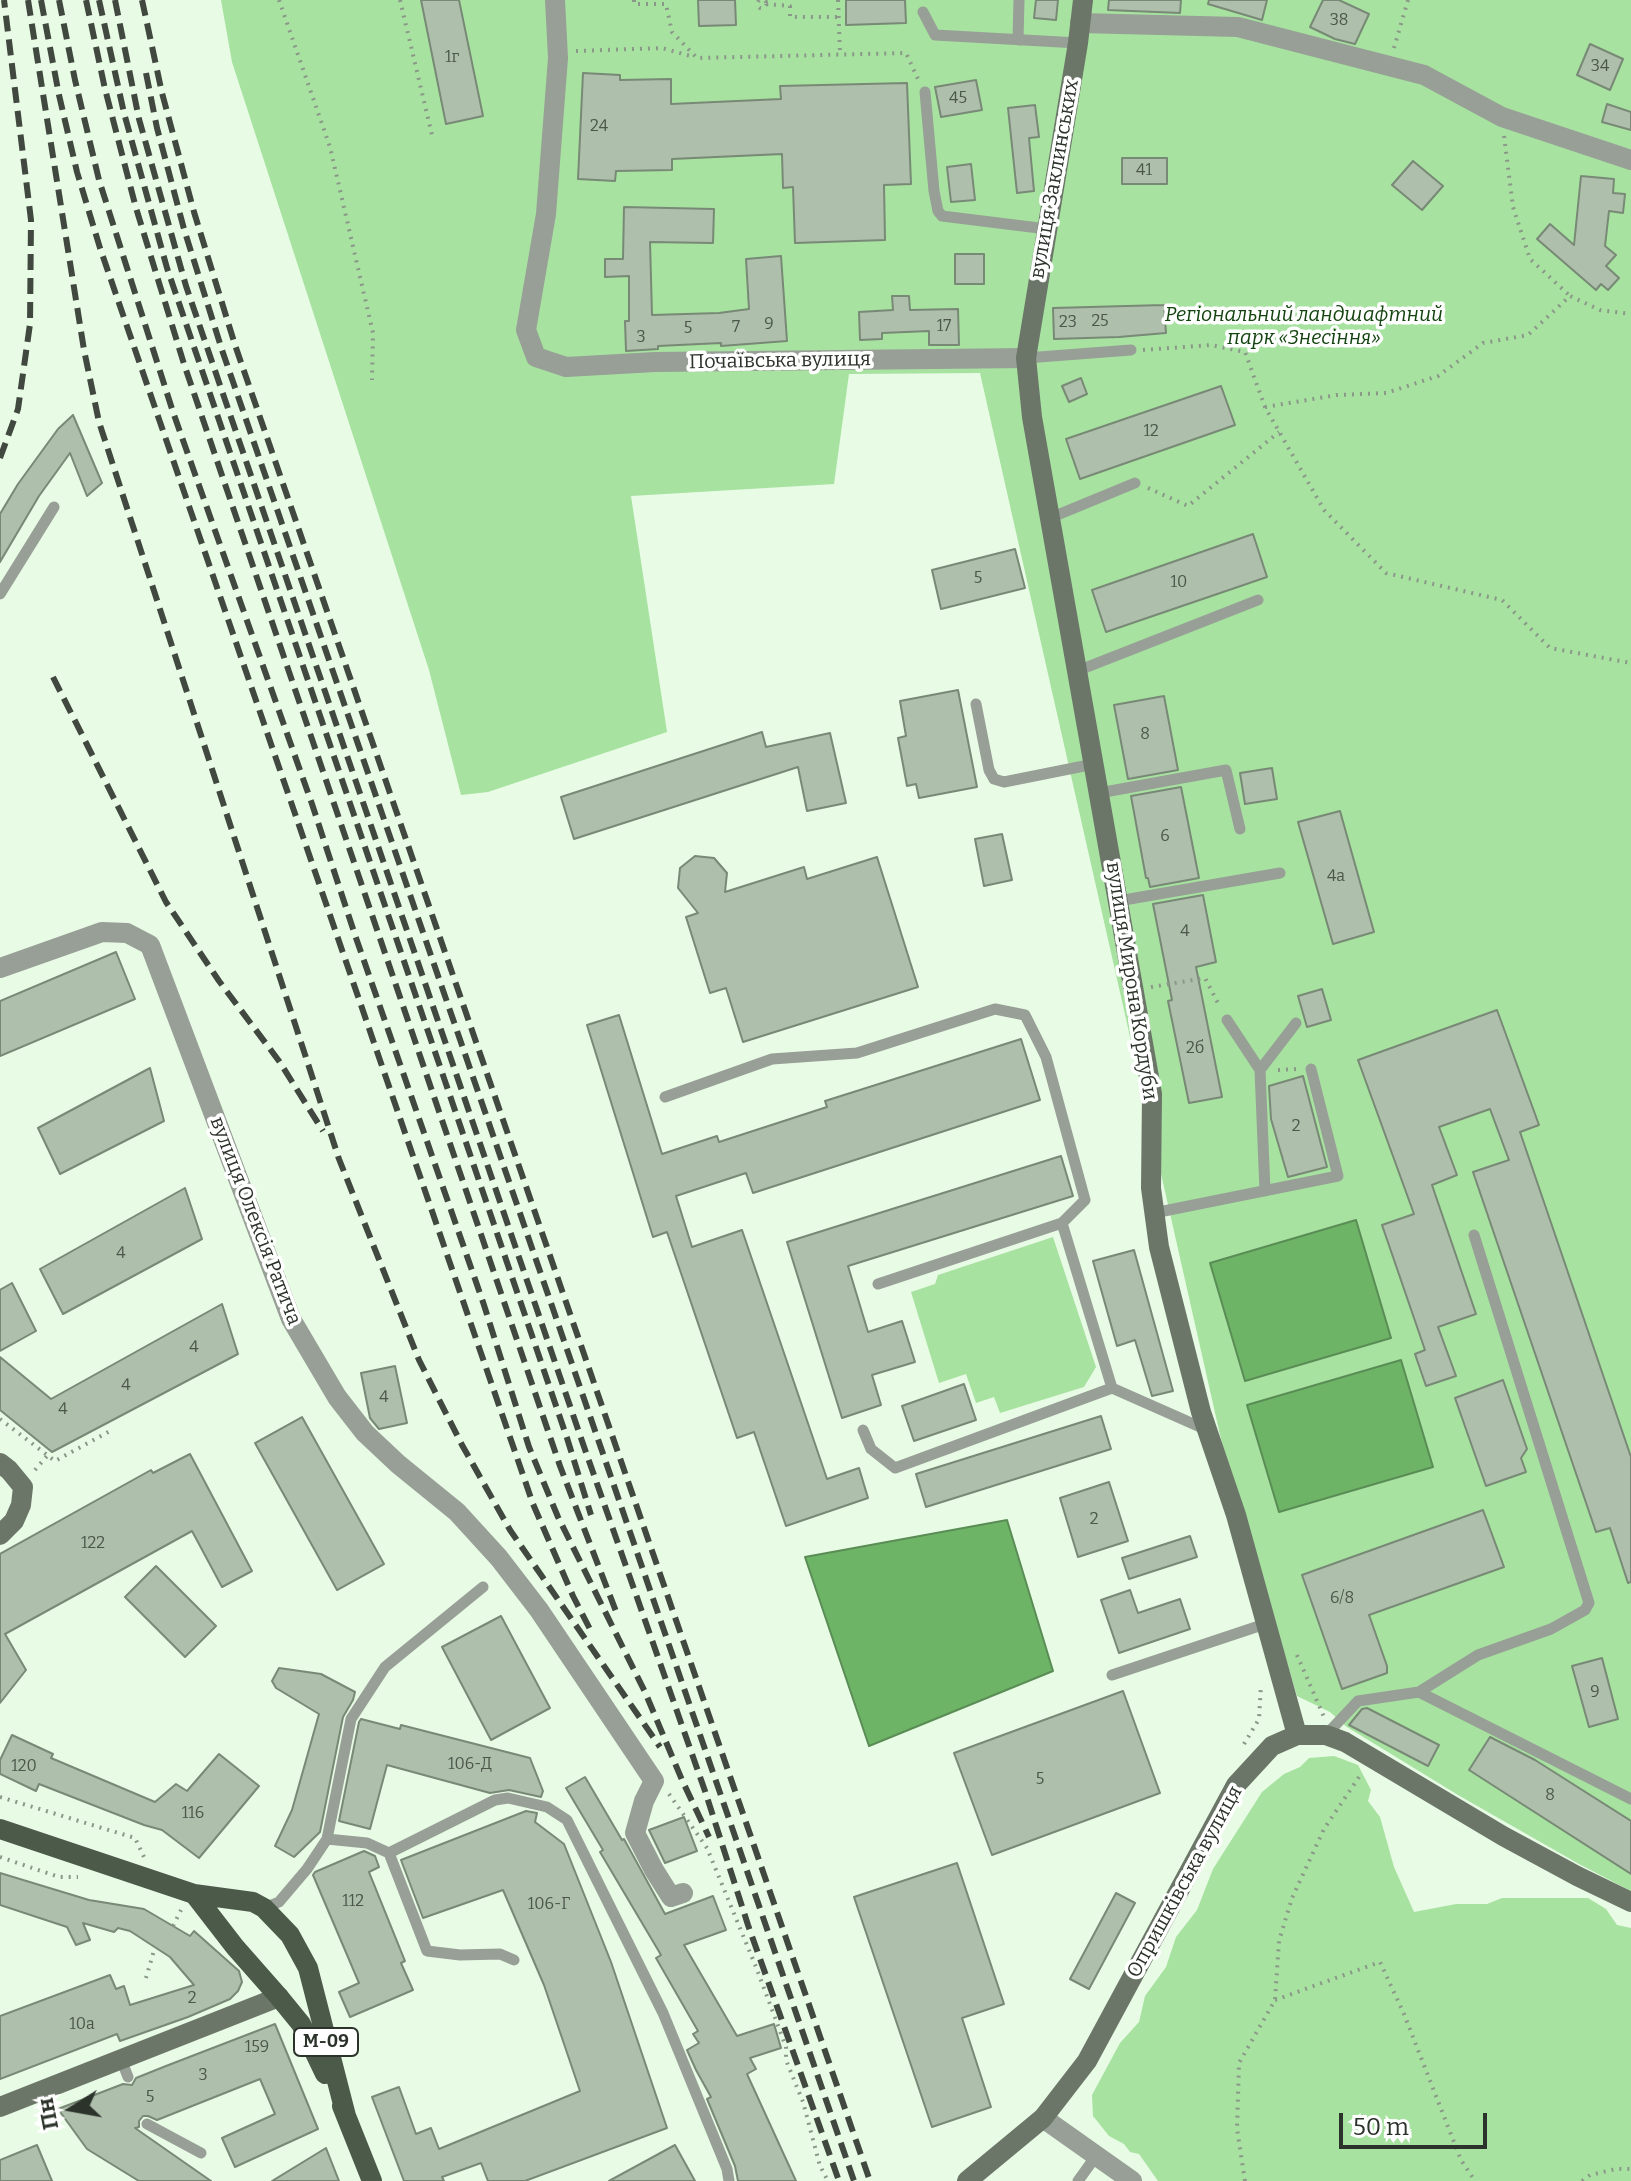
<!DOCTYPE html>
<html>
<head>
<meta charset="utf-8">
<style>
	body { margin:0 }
	#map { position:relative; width:1631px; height:2181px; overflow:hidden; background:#e8fbe5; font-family:Bitter,serif }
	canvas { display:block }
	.north { position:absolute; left:32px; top:2069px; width:80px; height:80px; -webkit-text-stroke:6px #fff; paint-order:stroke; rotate:259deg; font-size:22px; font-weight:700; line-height:32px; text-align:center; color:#2c332b }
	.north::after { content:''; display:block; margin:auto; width:28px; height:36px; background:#2c332b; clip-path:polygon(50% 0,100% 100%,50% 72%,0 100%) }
	.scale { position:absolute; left:1339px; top:2113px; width:148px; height:36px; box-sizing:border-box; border:4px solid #2c332b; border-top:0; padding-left:10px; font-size:24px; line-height:28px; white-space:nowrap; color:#2c332b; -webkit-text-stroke:6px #fff; paint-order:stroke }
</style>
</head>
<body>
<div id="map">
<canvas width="1631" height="2181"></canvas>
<div class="north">Пн</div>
<div class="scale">50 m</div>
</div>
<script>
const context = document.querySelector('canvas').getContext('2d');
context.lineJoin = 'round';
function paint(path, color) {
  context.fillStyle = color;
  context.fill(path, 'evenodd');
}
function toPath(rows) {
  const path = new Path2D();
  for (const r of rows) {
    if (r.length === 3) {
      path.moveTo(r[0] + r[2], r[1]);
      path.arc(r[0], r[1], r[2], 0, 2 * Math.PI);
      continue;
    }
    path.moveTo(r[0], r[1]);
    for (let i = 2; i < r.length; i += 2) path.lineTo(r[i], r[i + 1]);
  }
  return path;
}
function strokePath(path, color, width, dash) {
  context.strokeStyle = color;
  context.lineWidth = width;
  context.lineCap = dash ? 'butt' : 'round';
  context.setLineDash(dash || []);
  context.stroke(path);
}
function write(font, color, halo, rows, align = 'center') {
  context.font = font + ' Bitter,serif';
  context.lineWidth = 7;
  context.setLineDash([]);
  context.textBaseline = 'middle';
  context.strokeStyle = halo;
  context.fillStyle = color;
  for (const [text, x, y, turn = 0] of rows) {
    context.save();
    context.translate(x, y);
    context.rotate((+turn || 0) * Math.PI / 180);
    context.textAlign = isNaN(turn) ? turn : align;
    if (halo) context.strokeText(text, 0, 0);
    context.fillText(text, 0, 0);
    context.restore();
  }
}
paint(toPath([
	[221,0,1631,0,1631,1891,1579,1864,1458,1795,1347,1727,1330,1712,1297,1696,1223,1448,980,373,849,374,834,484,631,496,667,732,488,792,461,795,429,670,232,62],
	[1053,1237,1096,1367,1084,1387,1000,1413,994,1397,976,1403,966,1374,939,1383,911,1292,935,1284,938,1275],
	[1334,1756,1358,1765,1371,1790,1368,1801,1380,1817,1394,1867,1414,1912,1456,1904,1487,1904,1502,1898,1588,1898,1606,1909,1617,1925,1631,1928,1631,2181,1158,2181,1139,2154,1130,2152,1124,2144,1109,2136,1093,2116,1092,2095,1120,2043,1139,2022,1145,1996,1166,1967,1176,1937,1197,1910,1213,1869,1262,1792,1284,1774,1300,1767,1309,1758]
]), '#a7e2a0');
const water = toPath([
	[1356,1220,1391,1338,1245,1381,1210,1263,1356,1220],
	[1401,1360,1433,1467,1279,1512,1247,1405,1401,1360],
	[1007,1520,1053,1671,869,1746,805,1557,1007,1520]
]);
paint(water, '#6eb467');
strokePath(water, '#5a8d55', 2);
const building = toPath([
	[421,0,459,0,483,116,446,124,421,0],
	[698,0,735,0,736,25,699,26,698,0],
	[846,0,905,0,906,23,846,25,846,0],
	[1036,0,1058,0,1056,20,1034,18,1036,0],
	[1109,0,1181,0,1180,13,1108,10,1109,0],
	[1209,0,1267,0,1262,20,1208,4,1209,0],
	[1323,0,1339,0,1369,14,1355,44,1335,39,1310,27,1323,0],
	[1590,44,1623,59,1610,90,1577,75,1590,44],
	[583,73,620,75,620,80,671,79,671,104,781,99,780,86,907,83,911,184,884,185,885,240,795,243,793,187,783,188,782,154,672,159,672,170,616,171,615,181,578,179,583,73],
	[976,80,982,110,941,117,935,87,976,80],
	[1607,104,1631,112,1631,130,1602,122,1607,104],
	[1035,105,1039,137,1029,138,1034,191,1017,193,1008,108,1035,105],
	[1122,158,1167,158,1167,184,1122,184,1122,158],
	[1413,161,1443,186,1422,210,1392,185,1413,161],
	[971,164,975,200,951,202,947,167,971,164],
	[1581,176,1614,179,1613,193,1625,194,1623,213,1609,211,1605,246,1616,255,1606,266,1619,278,1608,290,1601,284,1596,290,1537,239,1550,224,1574,245,1581,176],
	[624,207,714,209,713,243,650,242,652,315,719,313,749,309,746,259,781,256,787,341,721,346,721,343,658,346,658,349,626,351,625,321,629,321,629,276,605,277,605,259,623,259,624,207],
	[955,254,984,254,984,284,955,284,955,254],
	[892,296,909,296,910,310,958,309,959,345,929,345,929,331,882,333,882,339,860,340,859,312,893,310,892,296],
	[1164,305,1166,333,1119,337,1054,339,1053,308,1164,305],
	[1081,378,1087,394,1069,402,1062,386,1081,378],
	[1221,386,1235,425,1080,479,1066,439,1221,386],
	[73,415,102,483,87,496,70,453,39,496,0,562,0,514,18,484,58,429,73,415],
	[1253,534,1267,577,1106,632,1092,590,1253,534],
	[1015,549,1025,588,941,609,932,570,1015,549],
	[958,690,977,787,919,798,916,784,907,786,898,738,906,736,900,701,958,690],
	[1164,696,1178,770,1128,779,1114,705,1164,696],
	[762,732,766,747,830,733,846,803,807,811,798,767,574,839,561,797,762,732],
	[1272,768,1277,799,1245,804,1240,773,1272,768],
	[1181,787,1199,878,1150,887,1148,878,1146,878,1131,796,1181,787],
	[1340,811,1374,932,1333,944,1298,822,1340,811],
	[1002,834,1012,880,984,886,975,839,1002,834],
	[695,856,714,858,727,873,725,892,804,867,807,879,877,857,918,987,743,1042,726,988,710,993,686,917,698,913,678,888,680,868,695,856],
	[1203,895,1216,962,1196,967,1222,1097,1189,1103,1168,1001,1172,1000,1153,904,1203,895],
	[116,952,135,999,0,1056,0,1001,116,952],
	[1322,989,1331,1020,1307,1027,1298,996,1322,989],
	[1497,1010,1539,1125,1520,1132,1631,1457,1631,1582,1628,1583,1610,1528,1596,1532,1473,1172,1509,1160,1490,1109,1439,1127,1457,1175,1432,1185,1476,1314,1438,1327,1456,1376,1426,1386,1415,1354,1425,1350,1382,1225,1414,1214,1358,1060,1497,1010],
	[619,1015,662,1154,717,1136,719,1142,827,1107,825,1101,1021,1039,1040,1100,753,1193,746,1173,676,1196,692,1247,742,1230,827,1479,859,1468,868,1498,786,1526,754,1432,737,1438,667,1232,653,1237,587,1025,619,1015],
	[150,1068,164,1121,60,1174,38,1128,150,1068],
	[1303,1076,1327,1167,1288,1177,1271,1119,1269,1086,1303,1076],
	[1061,1156,1073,1196,848,1266,868,1332,902,1321,915,1362,872,1375,881,1405,842,1418,787,1242,1061,1156],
	[185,1188,202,1239,63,1314,40,1269,185,1188],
	[1134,1250,1173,1391,1152,1396,1135,1340,1117,1346,1093,1261,1134,1250],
	[12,1283,36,1331,0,1351,0,1290,12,1283],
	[222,1304,238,1354,52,1452,0,1410,0,1357,51,1399,222,1304],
	[395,1366,407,1423,379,1429,370,1418,361,1373,395,1366],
	[1503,1380,1527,1449,1521,1458,1526,1472,1486,1486,1455,1398,1503,1380],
	[964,1384,976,1420,914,1441,902,1406,964,1384],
	[1101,1416,1111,1449,926,1507,916,1474,1101,1416],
	[302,1417,384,1564,337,1590,255,1443,302,1417],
	[190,1454,252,1571,222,1587,192,1531,5,1634,26,1670,0,1703,0,1554,151,1470,153,1473,190,1454],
	[1109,1482,1128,1541,1078,1557,1060,1498,1109,1482],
	[1483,1510,1504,1567,1369,1615,1387,1666,1387,1673,1342,1689,1302,1575,1483,1510],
	[1190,1536,1197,1557,1129,1579,1122,1558,1190,1536],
	[156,1566,216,1626,185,1657,125,1597,156,1566],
	[1130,1590,1138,1613,1180,1599,1190,1629,1119,1653,1101,1600,1130,1590],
	[501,1616,550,1708,491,1740,442,1647,501,1616],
	[1602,1658,1618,1719,1589,1727,1572,1666,1602,1658],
	[279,1668,321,1674,355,1692,353,1700,343,1717,320,1832,294,1857,275,1846,292,1810,319,1714,276,1688,272,1681,279,1668],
	[1123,1691,1160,1793,992,1855,954,1753,1123,1691],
	[1367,1708,1439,1745,1428,1766,1349,1725,1362,1709,1367,1708],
	[361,1719,400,1729,401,1725,530,1758,543,1791,541,1797,509,1790,490,1793,387,1765,370,1829,339,1821,359,1722,361,1719],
	[12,1735,53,1754,51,1758,155,1802,176,1784,187,1791,219,1754,259,1786,199,1858,162,1830,144,1825,39,1784,36,1791,0,1774,0,1760,12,1735],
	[1490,1737,1535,1760,1631,1821,1631,1874,1469,1770,1490,1737],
	[585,1777,622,1840,624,1839,665,1914,713,1896,726,1930,684,1945,737,2036,774,2024,781,2048,750,2058,756,2069,747,2074,796,2181,738,2181,735,2166,707,2099,711,2097,696,2070,687,2050,699,2043,693,2034,698,2031,656,1958,661,1955,600,1852,603,1850,566,1788,585,1777],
	[526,1811,537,1813,535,1822,564,1844,611,1962,667,2128,525,2181,488,2181,481,2163,442,2177,444,2181,404,2181,372,2097,399,2087,416,2134,431,2128,439,2149,580,2091,544,1985,503,1890,423,1918,401,1860,526,1811],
	[684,1817,697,1851,665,1863,649,1830,684,1817],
	[364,1851,375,1856,379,1867,369,1872,405,1961,401,1963,413,1990,350,2017,339,1992,359,1983,313,1875,315,1872,364,1851],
	[957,1863,1004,2004,962,2018,991,2107,932,2127,854,1897,957,1863],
	[0,1873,89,1900,144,1909,190,1936,194,1931,239,1971,242,1982,238,1991,230,1999,188,2017,120,2041,117,2034,0,2079,0,2016,110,1975,116,1989,124,1986,130,2005,194,1985,170,1957,130,1931,118,1928,114,1932,83,1923,90,1940,76,1945,67,1927,0,1905,0,1873],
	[1116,1893,1135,1903,1089,1989,1070,1979,1116,1893],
	[275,2024,318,2129,235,2167,222,2138,275,2114,260,2079,157,2120,148,2116,143,2116,139,2121,139,2127,135,2128,211,2181,139,2181,87,2149,58,2109,123,2084,132,2085,136,2078,166,2066,275,2024],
	[37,2145,52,2181,0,2181,0,2160,37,2145],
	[675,2145,695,2181,609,2181,675,2145],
	[326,2148,339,2181,272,2181,326,2148]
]);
paint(building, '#aec0ac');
strokePath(building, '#788976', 2);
strokePath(toPath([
	[762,4,4.5],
	[279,0,330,147,373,333,372,380],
	[400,0,432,135],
	[634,0,634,4,666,4,672,32,697,58,906,53,918,79],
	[838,0,840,54],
	[766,4,790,6,790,17,839,17],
	[1394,48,1408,0],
	[576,51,662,48,694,57],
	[1504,136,1513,207,1530,259,1570,296],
	[1143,350,1211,345,1245,352,1265,407,1324,510,1386,573,1502,600,1550,648,1631,663],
	[1265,407,1337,395,1386,393,1438,376,1483,343,1528,335,1570,296,1600,310,1631,314],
	[1148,488,1188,506,1279,432],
	[1151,987,1205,978,1220,1007],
	[1278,1070,1297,1069],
	[0,1419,55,1461,110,1431],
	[35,1470,47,1456],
	[1297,1655,1324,1717],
	[1244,1744,1259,1719,1261,1685],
	[669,1794,707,1848,756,1967,786,2047,786,2060,803,2102,820,2166,828,2181],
	[0,1797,135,1838,144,1857],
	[0,1857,59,1877,78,1877],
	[173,1926,181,1910],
	[146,1978,155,1947],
	[1275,2000,1380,1962,1404,2014,1461,2160,1475,2181],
	[1245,2181,1237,2129,1239,2063,1275,2000,1279,1941,1292,1898,1324,1829,1361,1774],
	[1582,2181,1590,2175,1616,2169,1631,2169]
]), '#8b9889', 4, [2, 6]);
strokePath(toPath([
	[923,12,935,35,1078,43],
	[1018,40,1019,0],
	[925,92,934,191,938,211,942,216,1047,229],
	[1026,358,1131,350],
	[1050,518,1135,483],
	[0,594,54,507],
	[1077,671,1258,600],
	[976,704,989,770,994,779,1004,782,1094,764],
	[1099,793,1226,770,1240,829],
	[1118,901,1280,873],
	[1227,1020,1260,1070,1265,1191],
	[1260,1070,1296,1023],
	[665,1097,772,1059,857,1053,995,1009,1025,1015,1046,1057,1085,1200,1062,1223,1112,1388],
	[1154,1213,1338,1176,1311,1069],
	[878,1284,1062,1223],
	[863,1430,871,1449,895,1468,1112,1388,1207,1430],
	[1112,1675,1268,1623],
	[1419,1692,1631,1799],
	[1326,1735,1358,1701,1419,1692,1478,1655,1551,1629,1585,1610,1589,1603,1474,1235],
	[327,1839,367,1843,389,1853,427,1951,460,1955,500,1954,514,1960],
	[389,1853,495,1800,508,1798,547,1807,567,1820,663,2013,727,2169,729,2181],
	[264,1908,279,1902,307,1869,327,1839,351,1719,385,1667,483,1587],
	[121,2059,128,2077],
	[147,2124,201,2153],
	[1078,2181,1096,2156]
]), '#979f96', 11);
strokePath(toPath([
	[555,0,558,58,546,214,526,330,536,357,566,367,655,362,1026,358],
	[1080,23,1238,27,1424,75,1502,117,1631,160],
	[0,968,102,932,127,933,150,945,291,1319,337,1397,365,1433,398,1464,457,1512,499,1558,539,1610,654,1781,644,1801,635,1833,654,1870,671,1897,683,1893],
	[1043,2118,1132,2181]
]), '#979f96', 20);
strokePath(toPath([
	[1083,0,1078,43,1026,358,1032,417,1152,1094,1151,1188,1159,1247,1201,1412,1236,1515,1297,1735],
	[0,1463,9,1470,23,1487,21,1505,14,1521,0,1535],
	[0,2107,279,1997],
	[967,2181,1043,2118,1087,2061,1236,1785,1272,1746,1297,1735,1326,1735,1345,1742,1503,1836,1577,1876,1631,1902]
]), '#6b7669', 20);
strokePath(toPath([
	[0,1829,194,1894,253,1902,264,1908,290,1935,308,1968,346,2116],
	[194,1894,235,1947,279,1997,301,2024,325,2074],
	[342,2106,372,2181]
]), '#4c5a4a', 20);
strokePath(toPath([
	[28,0,84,350,99,422,339,1159,419,1360,462,1445,510,1530,660,1747],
	[41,0,59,95,77,172,100,248,533,1504,573,1596,593,1635],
	[59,0,75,80,99,180,173,412,312,804,355,935,483,1302,529,1447,558,1517,645,1692,682,1780,709,1837],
	[86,0,105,89,136,208,184,364,560,1466,617,1614],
	[99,0,124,113,167,268,567,1438,591,1515],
	[115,0,139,119,186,286,582,1441,705,1791,748,1925,839,2181],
	[142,0,162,93,194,212,235,345,870,2181],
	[146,73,157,128,184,229,222,350,854,2181],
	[0,458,18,409,30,324,31,220,4,0],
	[53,677,166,902,219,981,279,1061,323,1131]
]), '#40483f', 6, [16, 8]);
write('16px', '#4c564b', null, [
	["38",1339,21],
	["1г",452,58],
	["34",1600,67],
	["45",958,99],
	["24",599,127],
	["41",1144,171],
	["25",1100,322],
	["23",1068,323],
	["9",769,325],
	["17",944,327],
	["7",736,328],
	["5",688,329],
	["3",641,338],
	["12",1151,432],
	["5",978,579],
	["10",1179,583],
	["8",1145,735],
	["6",1165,837],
	["4а",1336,877],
	["4",1185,932],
	["2б",1195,1049],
	["2",1296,1127],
	["4",121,1254],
	["4",194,1348],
	["4",126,1386],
	["4",384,1398],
	["4",63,1410],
	["2",1094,1520],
	["122",93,1544],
	["6/8",1342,1599],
	["9",1595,1693],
	["106-Д",470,1765],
	["120",24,1767],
	["5",1040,1780],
	["8",1550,1796],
	["116",193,1814],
	["112",353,1902],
	["106-Г",549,1905],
	["2",192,1999],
	["10а",82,2025],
	["159",257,2048],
	["3",203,2076],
	["5",150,2098]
]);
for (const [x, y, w] of [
	[326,2042,64]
]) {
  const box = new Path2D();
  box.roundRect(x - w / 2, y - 14, w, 28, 6);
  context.fillStyle = '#fff';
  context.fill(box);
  strokePath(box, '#2c332b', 2);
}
write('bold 18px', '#2c332b', null, [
	["М-09",326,2042]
]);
write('20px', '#2c332b', '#fff', [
	["вулиця Заклинських",1055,179,-80],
	["Почаївська вулиця",780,361,-1],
	["вулиця Мирона Кордуби",1131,981,81],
	["вулиця Олексія Ратича",255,1221,69],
	["Опришківська вулиця",1185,1882,-61]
]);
write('italic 20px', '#13430f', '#fff', [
	["Регіональний ландшафтний",1304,315],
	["парк «Знесіння»",1304,338]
]);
</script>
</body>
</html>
